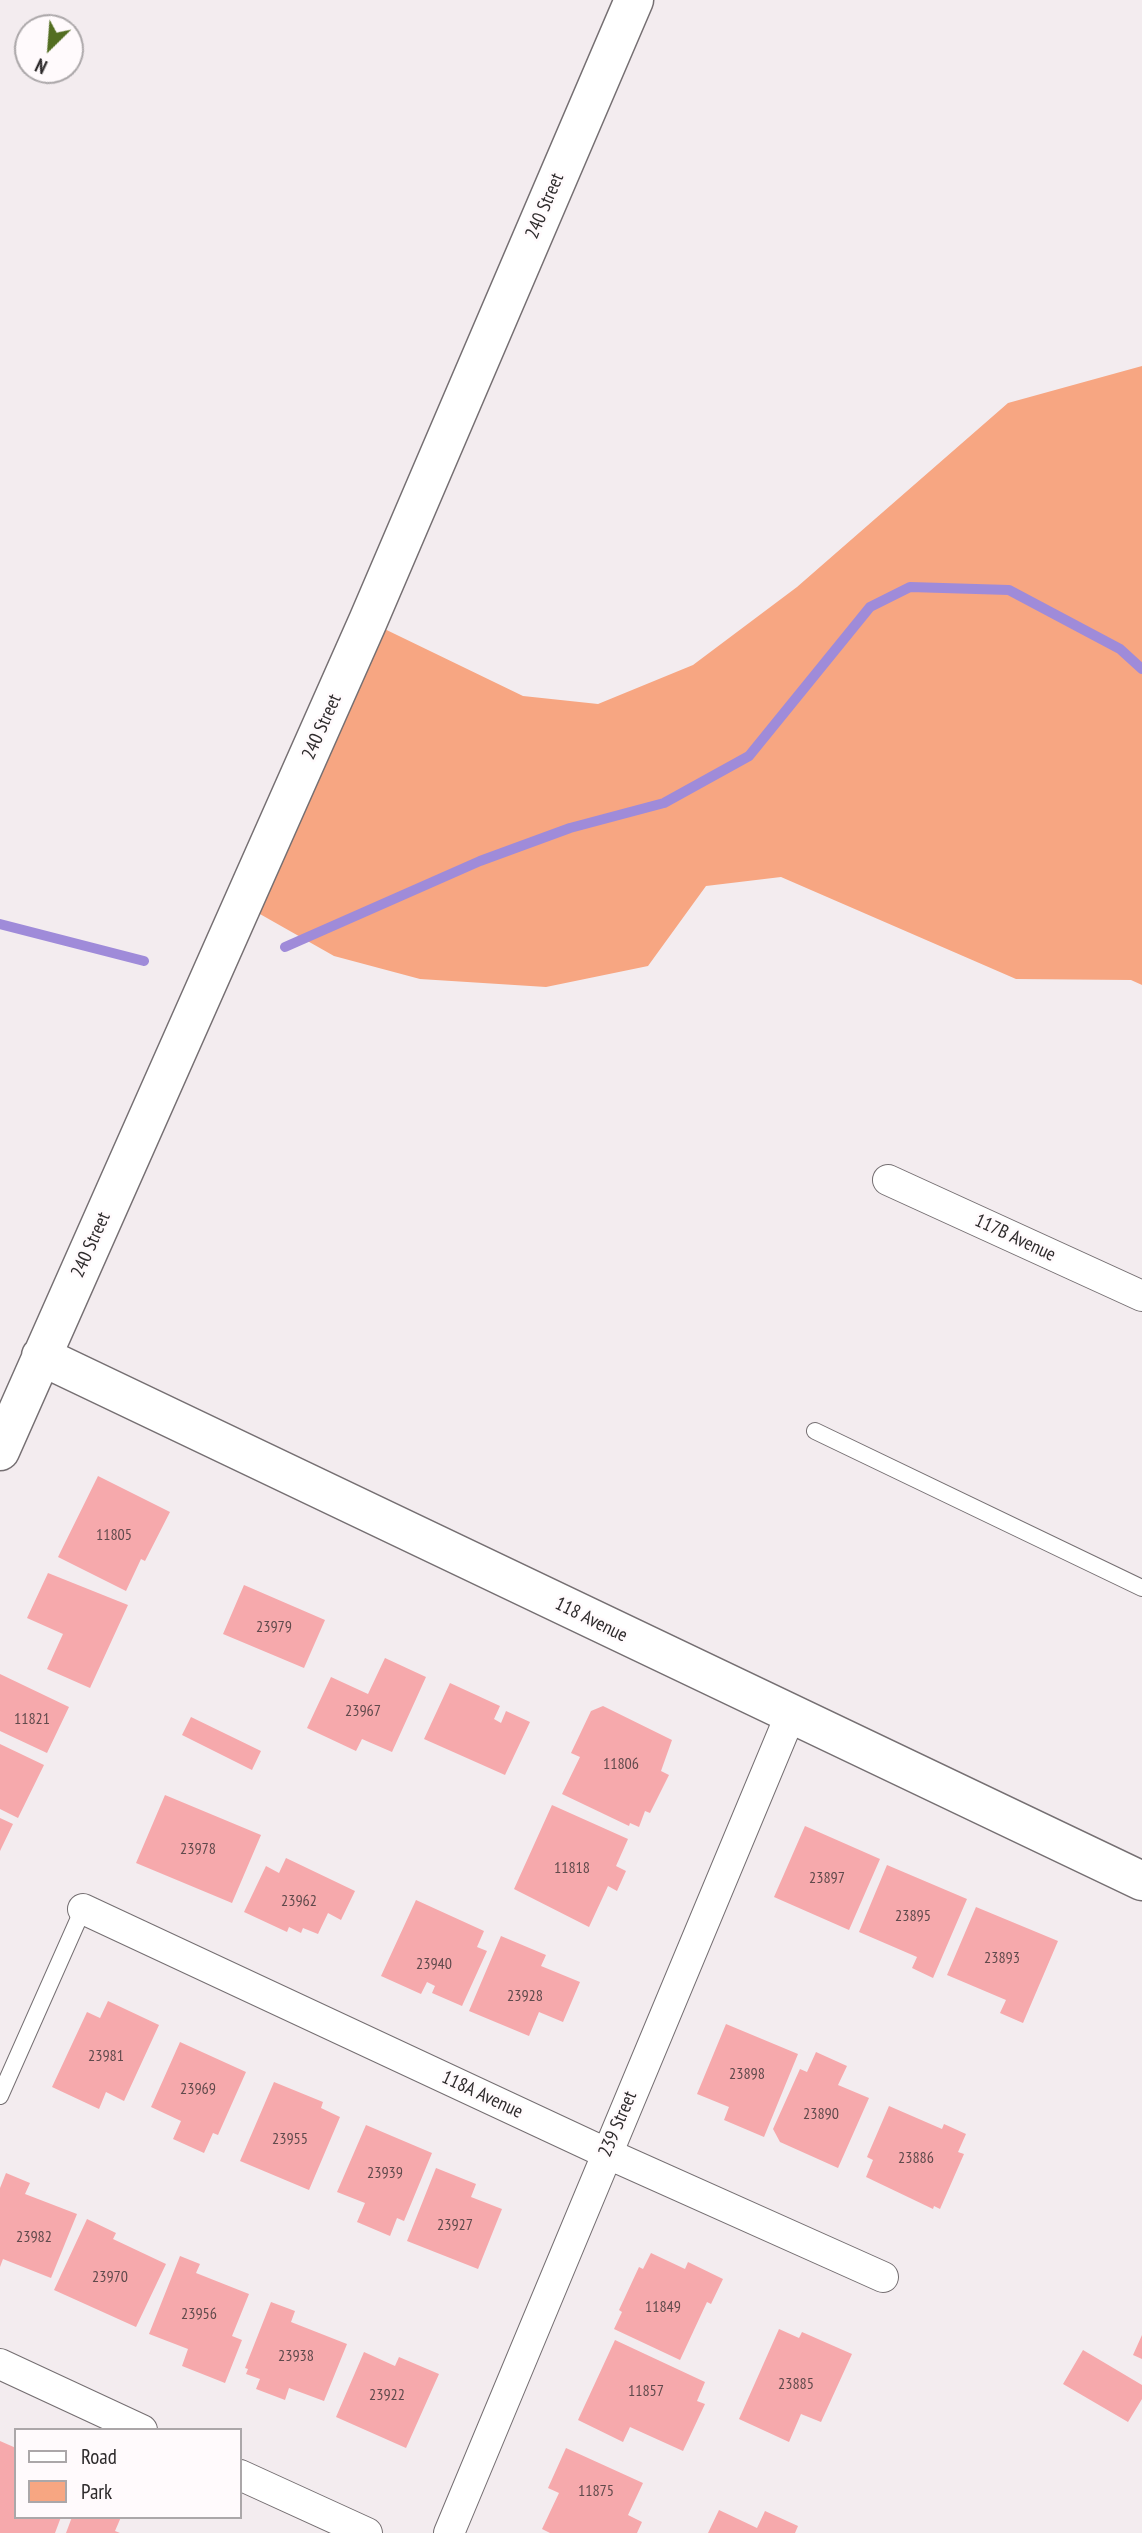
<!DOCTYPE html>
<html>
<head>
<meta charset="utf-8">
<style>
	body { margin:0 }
	#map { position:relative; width:1142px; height:2533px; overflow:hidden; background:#f3ecef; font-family:"PT Sans Narrow",sans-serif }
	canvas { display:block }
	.legend { position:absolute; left:14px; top:2428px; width:228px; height:91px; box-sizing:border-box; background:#fffafc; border:2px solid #aba7a9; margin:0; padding:9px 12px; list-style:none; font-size:21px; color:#2e2b2c }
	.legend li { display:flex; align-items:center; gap:14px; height:35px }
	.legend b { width:35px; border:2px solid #aba7a9 }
	.north { position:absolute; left:14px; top:14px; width:70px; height:70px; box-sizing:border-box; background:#fffafc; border:2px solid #aba7a9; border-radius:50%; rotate:205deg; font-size:19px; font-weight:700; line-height:28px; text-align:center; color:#2e2b2c }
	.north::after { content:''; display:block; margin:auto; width:24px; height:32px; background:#536e21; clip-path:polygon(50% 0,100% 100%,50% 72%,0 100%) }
</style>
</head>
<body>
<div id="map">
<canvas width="1142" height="2533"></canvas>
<ul class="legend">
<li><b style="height:9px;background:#fff"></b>Road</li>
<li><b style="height:19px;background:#f7a682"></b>Park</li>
</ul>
<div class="north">N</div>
</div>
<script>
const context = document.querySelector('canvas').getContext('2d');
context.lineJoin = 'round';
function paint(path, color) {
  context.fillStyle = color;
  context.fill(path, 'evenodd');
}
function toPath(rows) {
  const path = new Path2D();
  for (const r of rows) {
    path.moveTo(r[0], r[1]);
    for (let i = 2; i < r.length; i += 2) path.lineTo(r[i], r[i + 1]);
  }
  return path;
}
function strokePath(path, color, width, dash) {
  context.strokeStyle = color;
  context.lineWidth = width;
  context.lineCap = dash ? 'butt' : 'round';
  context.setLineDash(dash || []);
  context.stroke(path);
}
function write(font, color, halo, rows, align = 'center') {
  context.font = font + ' "PT Sans Narrow",sans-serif';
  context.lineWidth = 5;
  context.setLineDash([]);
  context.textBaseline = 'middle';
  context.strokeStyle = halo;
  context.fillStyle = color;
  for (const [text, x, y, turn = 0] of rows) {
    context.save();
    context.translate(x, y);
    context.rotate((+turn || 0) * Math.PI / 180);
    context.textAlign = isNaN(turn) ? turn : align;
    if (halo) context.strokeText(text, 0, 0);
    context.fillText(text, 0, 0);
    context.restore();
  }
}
paint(toPath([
	[1142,366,1142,985,1131,980,1016,979,781,877,706,886,648,966,546,987,420,979,334,956,244,905,368,621,523,696,598,704,693,665,797,587,1008,403]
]), '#f7a682');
strokePath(toPath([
	[0,924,144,961],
	[285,947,480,861,570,828,664,803,749,756,870,607,910,587,1009,590,1120,649,1142,669]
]), '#9f8bd9', 10);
paint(toPath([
	[98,1476,170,1512,145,1561,141,1559,126,1591,58,1557],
	[48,1573,128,1605,90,1688,47,1669,63,1634,27,1618],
	[244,1585,325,1620,304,1668,223,1634],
	[385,1658,426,1677,392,1752,362,1739,356,1751,307,1728,331,1677,368,1694],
	[0,1674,69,1707,47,1753,0,1731],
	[450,1683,500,1706,494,1719,501,1723,506,1711,530,1722,505,1775,424,1739],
	[603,1706,672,1740,661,1771,669,1775,650,1813,645,1811,639,1827,630,1823,629,1826,562,1794,580,1757,571,1753,591,1711],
	[191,1717,261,1751,252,1770,182,1735],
	[0,1744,44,1765,18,1818,0,1809],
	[165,1795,261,1835,232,1903,136,1863],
	[552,1805,628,1839,616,1866,626,1871,617,1891,608,1886,589,1927,514,1889],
	[0,1818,13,1824,0,1851],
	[805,1826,880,1859,849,1930,774,1897],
	[286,1858,355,1891,341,1920,328,1913,318,1934,303,1928,301,1933,289,1927,287,1932,244,1912,266,1866,279,1873],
	[887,1865,967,1899,933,1978,912,1968,917,1957,859,1932],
	[416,1900,484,1931,477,1947,487,1951,462,2006,432,1993,435,1986,427,1982,421,1994,381,1976],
	[976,1907,1058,1941,1023,2023,1000,2013,1006,2000,947,1975],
	[501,1936,546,1955,541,1966,580,1982,563,2022,539,2012,529,2036,469,2011],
	[108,2001,159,2025,124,2101,106,2092,99,2109,52,2087,87,2012,100,2018],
	[726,2024,798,2054,764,2137,724,2120,729,2107,697,2094],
	[180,2042,246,2072,218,2135,213,2133,204,2153,173,2139,181,2121,151,2107],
	[816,2052,847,2066,838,2085,869,2098,838,2168,780,2142,773,2129,800,2069,807,2072],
	[274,2082,323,2102,321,2108,340,2117,309,2190,240,2161],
	[889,2106,942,2129,944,2124,966,2134,958,2152,964,2154,940,2209,934,2206,933,2209,866,2177,873,2160,867,2157],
	[366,2125,432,2153,404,2221,397,2218,390,2236,357,2222,365,2203,337,2192],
	[436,2168,476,2184,471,2197,502,2209,478,2269,407,2241],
	[6,2173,30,2183,25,2194,77,2214,51,2278,3,2259,0,2267,0,2188],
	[87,2219,116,2233,113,2239,166,2264,136,2327,54,2290],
	[651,2253,685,2269,688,2262,723,2279,711,2304,707,2302,680,2360,614,2329,622,2312,619,2310,639,2267,643,2269],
	[180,2256,200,2264,196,2273,249,2294,232,2336,242,2340,225,2383,182,2366,188,2349,149,2334],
	[271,2302,295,2311,291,2322,347,2344,324,2401,289,2388,285,2400,256,2389,260,2379,246,2374,248,2369,245,2368],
	[779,2329,799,2338,802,2332,852,2354,821,2422,801,2414,789,2442,739,2419],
	[1142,2335,1142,2359,1133,2355],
	[615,2340,705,2382,697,2401,705,2404,683,2451,630,2427,623,2442,578,2420],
	[1083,2350,1142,2385,1142,2399,1128,2422,1063,2384],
	[364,2352,395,2366,399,2357,439,2374,406,2448,336,2417],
	[0,2441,16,2448,16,2517,61,2517,55,2533,0,2533],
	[566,2448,643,2483,628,2515,642,2522,637,2533,550,2533,542,2529,559,2493,548,2488],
	[719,2510,757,2528,765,2511,798,2526,795,2533,708,2533],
	[72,2517,121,2517,115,2531,120,2533,66,2533]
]), '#f6a9ac');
const lane = toPath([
	[815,1431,1142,1588],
	[0,2096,83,1909]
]);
const street = toPath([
	[888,1180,1142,1296],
	[83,1909,606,2153,883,2277],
	[0,2364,142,2430],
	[240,2475,367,2533],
	[449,2533,790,1716]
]);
const secondary = toPath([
	[41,1356,1142,1881],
	[0,1451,368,621,634,0]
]);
strokePath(lane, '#756f72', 18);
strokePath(street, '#756f72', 32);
strokePath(secondary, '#756f72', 41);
strokePath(lane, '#fff', 16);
strokePath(street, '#fff', 30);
strokePath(secondary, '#fff', 38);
write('16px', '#604a4c', null, [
	["11805",114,1535],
	["23979",274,1627],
	["23967",363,1711],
	["11821",32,1719],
	["11806",621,1764],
	["23978",198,1849],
	["11818",572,1868],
	["23897",827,1878],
	["23962",299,1901],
	["23895",913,1916],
	["23893",1002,1958],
	["23940",434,1964],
	["23928",525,1996],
	["23981",106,2056],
	["23898",747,2074],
	["23969",198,2089],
	["23890",821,2114],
	["23955",290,2139],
	["23886",916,2158],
	["23939",385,2173],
	["23927",455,2225],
	["23982",34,2237],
	["23970",110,2277],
	["11849",663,2307],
	["23956",199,2314],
	["23938",296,2356],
	["23885",796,2384],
	["11857",646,2391],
	["23922",387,2395],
	["11875",596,2491]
]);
write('19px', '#2e2b2c', '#fffafc', [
	["240 Street",545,206,-67],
	["240 Street",322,727,-66],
	["117B Avenue",1015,1238,25],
	["240 Street",91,1245,-66],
	["118 Avenue",591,1620,26],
	["118A Avenue",482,2095,25],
	["239 Street",618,2124,-67]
]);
</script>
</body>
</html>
